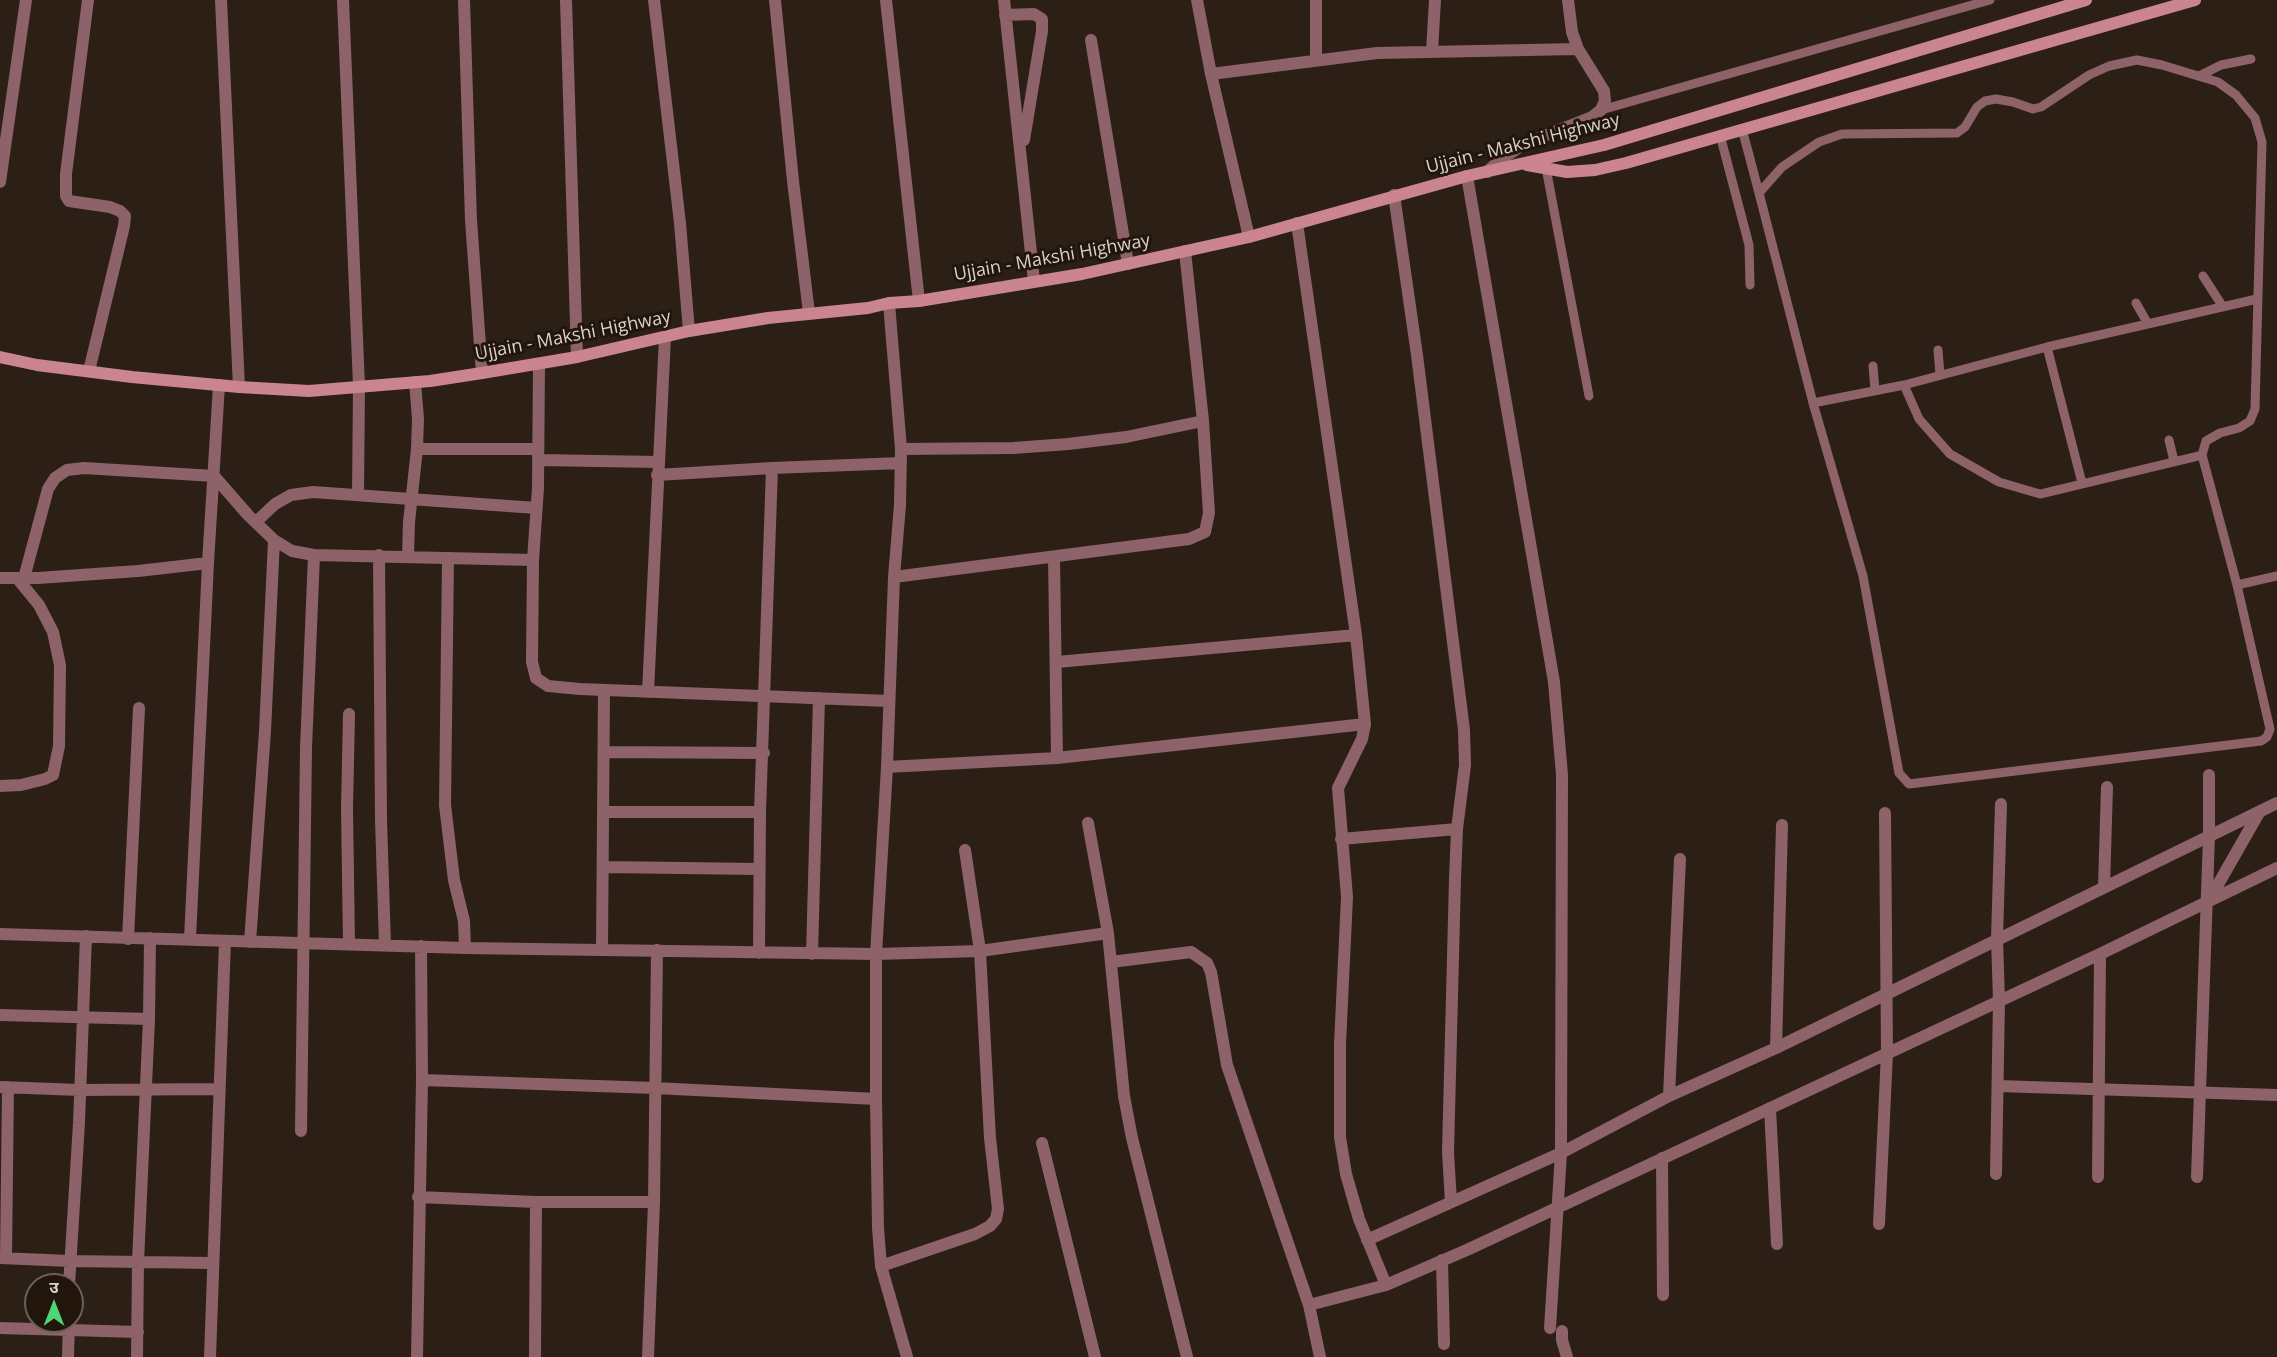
<!DOCTYPE html>
<html>
<head>
<meta charset="utf-8">
<style>
	body { margin:0 }
	#map { position:relative; width:2277px; height:1357px; overflow:hidden; background:#2c1f15; font-family:"Open Sans","Noto Sans Devanagari",sans-serif }
	canvas { display:block }
	.north { position:absolute; left:24px; top:1273px; width:60px; height:60px; box-sizing:border-box; background:#22160c; border:2px solid #6c6158; border-radius:50%; rotate:0deg; font-size:16px; font-weight:700; line-height:24px; text-align:center; color:#dad1ca }
	.north::after { content:''; display:block; margin:auto; width:21px; height:27px; background:#4ed676; clip-path:polygon(50% 0,100% 100%,50% 72%,0 100%) }
</style>
</head>
<body>
<div id="map">
<canvas width="2277" height="1357"></canvas>
<div class="north">उ</div>
</div>
<script>
const context = document.querySelector('canvas').getContext('2d');
context.lineJoin = 'round';
function toPath(rows) {
  const path = new Path2D();
  for (const r of rows) {
    path.moveTo(r[0], r[1]);
    for (let i = 2; i < r.length; i += 2) path.lineTo(r[i], r[i + 1]);
  }
  return path;
}
function strokePath(path, color, width, dash) {
  context.strokeStyle = color;
  context.lineWidth = width;
  context.lineCap = dash ? 'butt' : 'round';
  context.setLineDash(dash || []);
  context.stroke(path);
}
function write(font, color, halo, rows, align = 'center') {
  context.font = font + ' "Open Sans",sans-serif';
  context.lineWidth = 6;
  context.setLineDash([]);
  context.textBaseline = 'middle';
  context.strokeStyle = halo;
  context.fillStyle = color;
  for (const [text, x, y, turn = 0] of rows) {
    context.save();
    context.translate(x, y);
    context.rotate((+turn || 0) * Math.PI / 180);
    context.textAlign = isNaN(turn) ? turn : align;
    if (halo) context.strokeText(text, 0, 0);
    context.fillText(text, 0, 0);
    context.restore();
  }
}
strokePath(toPath([
	[2199,76,2221,65,2251,59],
	[1601,110,1990,0],
	[1742,129,1749,155,1759,193,1813,403,1863,576,1899,773,1909,784,2261,741,2267,737,2270,729,2237,585,2202,455,2206,441,2220,433,2239,428,2250,421,2255,409,2262,142,2255,118,2236,95,2218,82,2162,65,2137,60,2109,66,2089,75,2041,107,2033,109,2013,102,1996,99,1985,101,1977,107,1965,127,1957,133,1842,134,1819,142,1782,167,1759,193],
	[1720,135,1749,245,1750,285],
	[1546,168,1589,396],
	[2203,276,2223,307],
	[2136,303,2148,324],
	[2047,347,2082,483],
	[1938,350,1940,375],
	[1873,366,1875,391],
	[1904,385,1919,419,1950,454,1999,482,2040,494,2202,455],
	[1813,403,1904,385,2047,347,2257,299],
	[2169,440,2174,461],
	[2237,585,2277,576]
]), '#8d6268', 9);
strokePath(toPath([
	[88,0,66,174,66,196,69,201,110,207,120,211,125,216,124,226,89,371],
	[221,0,239,387],
	[343,0,359,386,358,495],
	[464,0,471,220,482,373],
	[566,0,577,357],
	[654,0,680,223,689,331],
	[775,0,793,181,809,313],
	[886,0,919,301],
	[1004,0,1034,281],
	[1197,0,1211,74,1249,237],
	[1316,0,1316,60],
	[1005,15,1034,14,1042,19,1042,31,1024,140],
	[1091,40,1128,264],
	[1432,51,1435,0],
	[1211,74,1377,53,1578,49],
	[1487,172,1500,160,1524,144,1592,117,1601,110,1605,101,1604,91,1578,49,1572,32,1568,0],
	[1467,176,1554,682,1562,775,1561,1153,1550,1328],
	[0,182,26,0],
	[1394,195,1417,355,1464,730,1465,765,1457,829,1455,879,1448,1152,1451,1202],
	[1297,223,1356,635,1365,724,1362,739,1338,788,1347,897,1340,1044,1340,1137,1346,1174,1359,1219,1386,1285],
	[889,303,901,449,900,505,894,577,887,767,876,954,876,1099,878,1228,881,1266,907,1357],
	[539,364,538,488,533,560,532,662,536,678,548,686,580,689,889,701],
	[417,449,538,449],
	[901,449,1013,448,1068,444,1126,437,1203,421],
	[538,460,658,462],
	[657,475,772,468,901,463],
	[256,522,275,504,291,495,313,492,536,508],
	[379,555,381,820,385,945],
	[408,556,409,522,417,449,418,419,415,382],
	[448,558,445,805,454,880,464,921,465,948],
	[1054,558,1057,758],
	[894,577,1189,539,1205,532,1209,513,1203,421,1185,251],
	[0,578,38,578,138,571,208,563],
	[24,578,48,489,55,478,67,470,84,468,214,476,248,515,274,540,292,551,314,555,533,560],
	[1057,662,1356,635],
	[648,692,665,337],
	[349,714,347,808,349,944],
	[605,752,764,753],
	[887,767,1057,758,1365,724],
	[0,786,21,785,45,779,53,775,59,746,60,665,53,632,39,605,17,578],
	[604,812,760,812],
	[1088,823,1108,933,1124,1096,1132,1138,1187,1357],
	[1341,839,1457,829],
	[604,867,759,869],
	[2104,887,2107,787],
	[2208,902,2260,811],
	[0,934,465,948,876,954,980,951,1108,933],
	[128,939,139,708],
	[190,939,208,563,219,385],
	[250,942,265,731,274,540],
	[602,949,604,690],
	[759,953,760,812,772,468],
	[812,954,819,698],
	[1111,962,1191,952,1207,963,1211,972,1227,1065,1309,1305,1320,1357],
	[0,1015,149,1019],
	[1776,1048,1782,825],
	[422,1080,655,1088,876,1099],
	[1998,1086,2277,1095],
	[0,1087,80,1090,219,1089],
	[1669,1096,1680,859],
	[1770,1108,1777,1244],
	[301,1131,306,748,314,555],
	[1042,1143,1095,1357],
	[1662,1158,1663,1295],
	[1996,1174,1999,1001,1997,939,2001,804],
	[2098,1177,2100,954],
	[2197,1177,2209,836,2209,775],
	[418,1197,536,1202,654,1202],
	[1879,1224,1887,1053,1885,813],
	[1367,1240,1561,1153,1669,1096,1776,1048,2277,803],
	[0,1258,70,1261,212,1263],
	[6,1258,8,1087],
	[1442,1260,1444,1344],
	[881,1266,975,1234,990,1226,996,1219,998,1209,990,1138,980,951,965,850],
	[69,1285,79,1123,86,936],
	[1309,1305,1386,1285,1469,1249,2100,954,2277,868],
	[0,1328,138,1332],
	[1562,1331,1562,1340,1567,1357],
	[68,1357,69,1321],
	[137,1357,138,1262,149,1019,150,938],
	[210,1357,225,941],
	[417,1357,422,1080,421,946],
	[535,1357,536,1202],
	[648,1357,654,1202,657,950]
]), '#8d6268', 12);
strokePath(toPath([
	[1527,165,1567,172,1595,170,1626,163,2195,0],
	[0,357,37,365,132,377,239,387,309,391,430,381,482,373,577,357,689,331,768,318,868,308,889,303,919,301,1082,274,1249,237,1467,176,1604,145,2086,0]
]), '#ca8590', 12);
write('18px', '#dad1ca', '#22160c', [
	["Ujjain - Makshi Highway",1523,144,-14],
	["Ujjain - Makshi Highway",1052,258,-10],
	["Ujjain - Makshi Highway",573,336,-11]
]);
</script>
</body>
</html>
